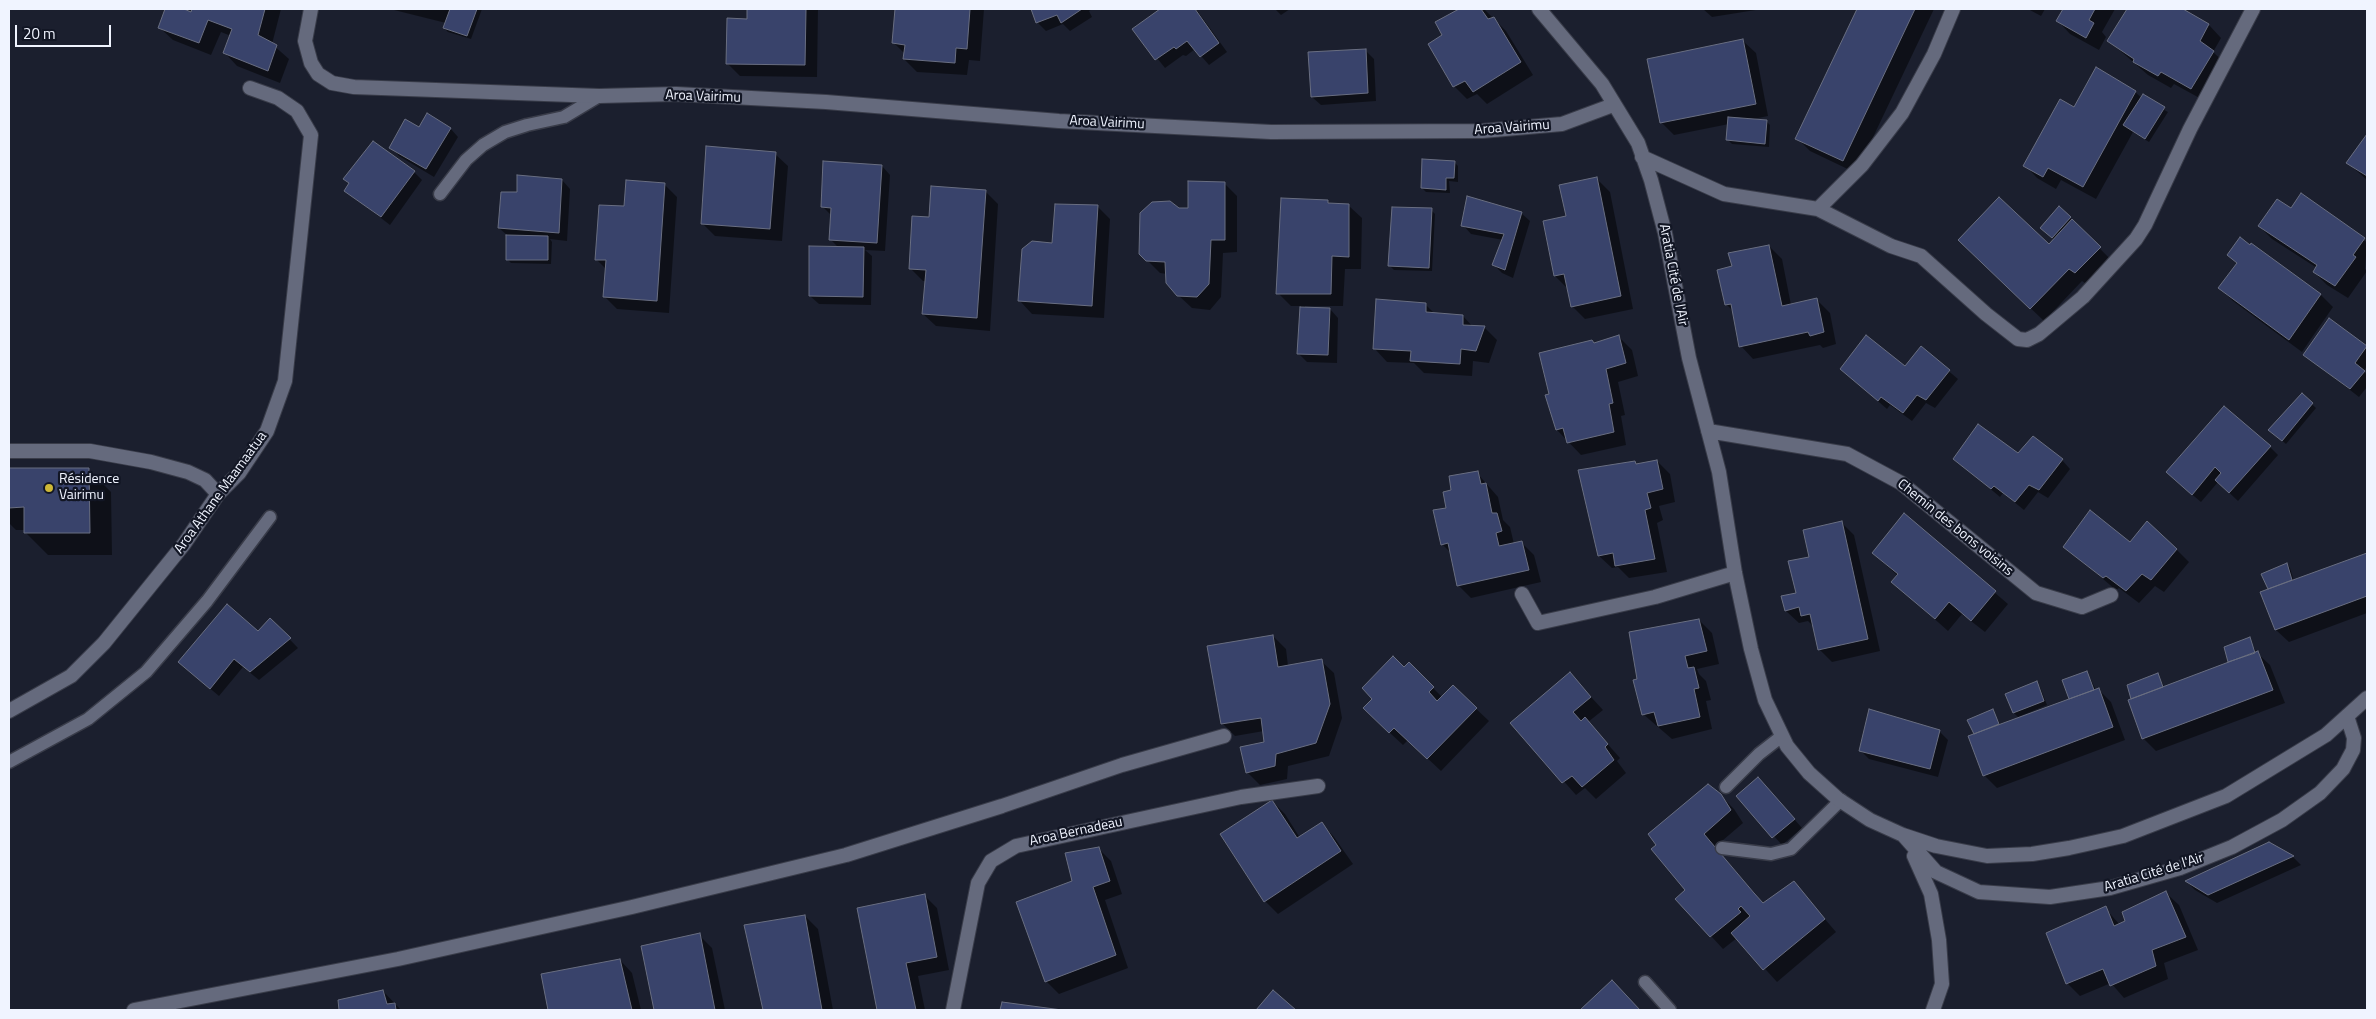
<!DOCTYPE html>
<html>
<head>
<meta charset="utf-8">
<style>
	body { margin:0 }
	#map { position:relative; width:2376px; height:1019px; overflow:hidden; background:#1b1f2e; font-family:"Titillium Web",sans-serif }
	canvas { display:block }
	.frame { position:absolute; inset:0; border:10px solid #f0f4ff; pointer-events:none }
	.scale { position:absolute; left:15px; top:25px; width:96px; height:22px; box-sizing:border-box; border:2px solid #f0f4ff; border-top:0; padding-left:6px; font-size:15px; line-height:18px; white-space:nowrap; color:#f0f4ff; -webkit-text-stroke:4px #121624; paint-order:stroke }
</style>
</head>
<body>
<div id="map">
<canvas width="2376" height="1019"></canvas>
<div class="frame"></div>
<div class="scale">20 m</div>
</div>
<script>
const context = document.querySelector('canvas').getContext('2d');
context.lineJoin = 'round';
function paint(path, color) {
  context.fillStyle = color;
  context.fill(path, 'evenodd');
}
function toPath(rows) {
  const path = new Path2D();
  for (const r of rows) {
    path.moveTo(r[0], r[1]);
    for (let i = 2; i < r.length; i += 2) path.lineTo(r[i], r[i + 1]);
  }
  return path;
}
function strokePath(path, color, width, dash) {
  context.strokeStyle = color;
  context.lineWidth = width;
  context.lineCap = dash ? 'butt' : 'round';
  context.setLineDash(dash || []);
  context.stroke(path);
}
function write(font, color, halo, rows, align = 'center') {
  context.font = font + ' "Titillium Web",sans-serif';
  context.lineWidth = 4.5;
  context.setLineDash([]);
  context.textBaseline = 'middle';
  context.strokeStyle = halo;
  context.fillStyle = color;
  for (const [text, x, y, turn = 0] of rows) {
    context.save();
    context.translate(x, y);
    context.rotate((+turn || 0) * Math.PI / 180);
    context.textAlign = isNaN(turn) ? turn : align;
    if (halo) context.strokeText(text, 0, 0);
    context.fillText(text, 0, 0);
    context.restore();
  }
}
paint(toPath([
	[166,9,180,9,192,14,194,9,281,9,272,44,289,59,280,83,237,66,225,53,231,36,221,32,211,55,173,40,160,28],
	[390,9,482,9,471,39,448,32,444,28,446,23],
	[748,9,818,9,817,77,740,76,727,63,748,20],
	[896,9,984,9,980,61,969,60,967,75,917,72,904,59,905,54,893,42],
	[1032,9,1092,9,1089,11,1092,17,1070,31,1063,24,1046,31,1037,22],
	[1162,9,1196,9,1227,52,1209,65,1195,49,1186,56,1183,55,1165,68,1134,29],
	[1275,9,1290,9,1281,15],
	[1461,9,1484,9,1506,31,1533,75,1487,104,1477,94,1467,99,1454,86,1430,44,1444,36,1436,23],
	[1703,9,1762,9,1712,17],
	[1858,9,1934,9,1856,173,1810,151,1797,138],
	[2028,9,2045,9,2041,16],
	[2065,9,2115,9,2102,32,2106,37,2099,50,2070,34,2058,21],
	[2128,9,2181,9,2209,25,2221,38,2213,52,2226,64,2205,101,2174,84,2171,88,2148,75,2108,40],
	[1743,41,1756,53,1768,116,1753,119,1766,121,1770,125,1769,147,1732,144,1728,140,1729,124,1674,135,1661,122],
	[1365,50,1374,59,1376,101,1321,105,1312,97],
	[2135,92,2142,98,2168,112,2149,142,2133,132,2096,199,2061,180,2056,189,2037,178,2025,165,2074,108],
	[450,128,458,137,434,177,399,156,391,147,419,129],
	[2367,136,2367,180,2348,163],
	[775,154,788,166,782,241,715,236,702,223],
	[1454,162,1458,166,1458,182,1449,181,1450,193,1426,192,1422,188],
	[882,166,890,175,885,251,865,250,872,256,871,305,819,304,810,296,838,247,831,240,831,215,822,206],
	[414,172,422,180,390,225,346,191],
	[1597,179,1610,192,1633,309,1585,319,1572,306,1568,289,1555,276,1567,217],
	[562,180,570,189,567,241,550,239,552,242,551,264,511,263,507,259,508,236,499,228,518,193],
	[1224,183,1237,196,1237,252,1223,253,1221,297,1210,310,1192,308,1178,295,1167,274,1160,273,1140,253,1179,209,1190,210],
	[664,184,677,197,669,313,617,309,604,296,606,269,596,259,625,208],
	[985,191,998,204,990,331,936,326,923,314,926,281,923,281,910,268,930,218],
	[1328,201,1331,205,1349,206,1362,218,1361,269,1345,269,1343,306,1305,306,1305,308,1330,309,1338,318,1337,363,1307,362,1298,353,1301,306,1291,306,1278,293],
	[1098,207,1110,219,1104,318,1032,314,1020,301,1053,244],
	[1431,210,1435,214,1432,271,1394,270,1390,266],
	[2292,210,2367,242,2365,269,2367,271,2348,298,2327,285,2314,272,2317,268,2272,239,2259,226],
	[1521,213,1530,221,1513,278,1502,273,1494,265,1503,240,1471,234,1463,225],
	[2070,218,2112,261,2088,285,2082,281,2044,321,1972,252,2049,246,2055,240,2042,228],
	[2252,244,2321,295,2333,307,2302,352,2233,301,2220,288,2238,264,2229,255],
	[1769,246,1782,259,1791,305,1817,300,1830,313,1836,344,1823,348,1820,345,1753,359,1741,346,1733,311,1726,304,1733,267],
	[1425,304,1435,314,1463,316,1473,327,1484,327,1497,340,1489,363,1473,361,1472,376,1424,373,1414,363,1387,362,1375,349],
	[2329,320,2367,348,2367,366,2364,371,2367,375,2367,387,2359,397,2305,355],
	[1619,337,1632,350,1638,376,1618,382,1625,415,1621,416,1626,445,1581,455,1557,430,1547,396,1595,344],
	[1921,348,1958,379,1935,408,1926,403,1912,421,1890,405,1887,409,1841,369,1905,368],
	[2302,395,2316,408,2286,444,2273,433],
	[2270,447,2278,455,2238,501,2218,482,2201,502,2176,481],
	[2018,455,2062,460,2070,469,2048,498,2038,492,2024,510,2003,493,2000,497,1955,459],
	[1657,461,1670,474,1675,502,1659,506,1663,520,1657,523,1667,572,1629,578,1618,567,1612,568,1599,556,1635,462,1638,465],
	[9,470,89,470,111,492,112,555,48,555,26,533,26,530,16,530,9,523],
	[1477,473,1498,497,1503,520,1510,527,1514,544,1521,542,1534,555,1541,582,1471,598,1458,585,1451,553,1442,544,1447,509,1452,491],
	[1904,515,2008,604,1985,632,1962,614,1948,631,1893,582,1898,576,1873,553],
	[1841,522,1854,535,1880,651,1832,662,1819,649,1814,627,1808,621,1799,623,1786,611,1797,594,1811,558],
	[2130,544,2176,549,2189,562,2164,592,2155,586,2139,603,2119,588,2116,590,2065,547],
	[2367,554,2367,613,2289,642,2276,630,2262,593,2270,590,2263,575,2287,564,2290,568,2294,581],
	[270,619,298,648,259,680,243,667,219,696,188,670,258,632],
	[1699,620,1712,633,1719,664,1697,669,1699,674,1706,681,1711,700,1706,701,1712,729,1672,739,1643,714],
	[1273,636,1286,649,1288,666,1321,661,1334,673,1342,718,1329,756,1288,766,1287,779,1260,785,1247,772,1266,743,1264,731,1235,736,1222,723],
	[2249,639,2257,653,2270,665,2285,703,2156,751,2143,738,2157,674,2165,688,2231,663,2229,661],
	[1409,664,1442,697,1453,687,1489,721,1441,771,1408,740,1403,745,1377,721],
	[2087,672,2096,690,2098,689,2111,702,2125,740,1997,788,1984,775,1976,735,1992,710,2001,725,2071,699],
	[1570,674,1603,710,1588,722,1620,758,1617,761,1626,773,1596,799,1585,788,1576,795,1512,723],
	[2036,683,2040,687,2047,705,2018,717,2014,713],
	[1939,731,1948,740,1938,777,1869,759,1860,750],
	[1758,778,1802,828,1782,845,1738,796],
	[1720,795,1734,809,1743,823,1715,847,1764,904,1794,883,1836,932,1777,982,1737,938,1723,949,1711,936,1687,890,1653,849],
	[1272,801,1285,814,1300,838,1322,824,1334,837,1353,864,1278,914,1265,901],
	[2269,843,2293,857,2301,865,2217,903,2195,890,2187,882],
	[1098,848,1111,861,1122,894,1105,900,1128,968,1059,994,1046,981,1073,882],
	[2166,893,2179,905,2198,950,2164,963,2168,979,2124,998,2111,983,2080,996,2067,983,2105,908,2120,925],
	[924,895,937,908,949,970,918,976,925,1010,878,1010,858,909],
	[805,916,818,929,833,1010,764,1010,746,926],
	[699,935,712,948,725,1010,655,1010,642,947],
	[620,960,632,973,641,1010,549,1010,542,975],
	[1612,982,1639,1010,1581,1010],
	[383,991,401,1010,341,1010,339,1001],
	[1003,1003,1053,1010,1001,1010]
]), '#0007');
const building = toPath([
	[165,9,184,9,191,12,192,9,265,9,258,35,277,45,268,71,223,53,232,29,208,20,199,43,158,28,165,9],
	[450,9,477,9,467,36,443,28,450,9],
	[747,9,806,9,805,65,726,64,727,18,747,19,747,9],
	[895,9,970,9,967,49,956,48,955,63,903,59,905,45,892,43,895,9],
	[1031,9,1082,9,1061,23,1057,15,1036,23,1031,9],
	[1160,9,1195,9,1219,43,1200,57,1187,41,1176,49,1174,47,1155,60,1132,29,1160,9],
	[1459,9,1481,9,1488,19,1494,17,1521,62,1473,92,1465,81,1453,87,1428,44,1442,35,1435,22,1459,9],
	[1857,9,1915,9,1843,161,1795,139,1857,9],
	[2063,9,2095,9,2089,20,2094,23,2086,38,2056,21,2063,9],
	[2127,9,2183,9,2209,24,2200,41,2214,51,2191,89,2161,72,2158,76,2133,62,2134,59,2107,41,2127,9],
	[1743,39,1756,104,1660,123,1647,59,1743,39],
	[1366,49,1368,93,1311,97,1308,52,1366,49],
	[2096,67,2136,91,2083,187,2048,168,2043,177,2023,166,2060,99,2074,107,2096,67],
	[2143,94,2165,107,2145,139,2123,125,2143,94],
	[427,113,451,128,426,169,389,148,405,119,419,127,427,113],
	[1728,117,1767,120,1765,144,1726,140,1728,117],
	[2367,134,2367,176,2346,163,2367,134],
	[373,141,415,171,381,217,344,191,349,183,343,179,373,141],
	[706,146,776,152,770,229,701,224,706,146],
	[1422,159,1455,161,1454,178,1446,178,1446,190,1421,188,1422,159],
	[823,161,882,165,877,243,829,240,831,208,821,207,823,161],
	[517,175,562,179,559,233,498,228,501,192,517,192,517,175],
	[1597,177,1621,296,1571,307,1564,274,1554,276,1543,221,1566,216,1559,185,1597,177],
	[626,180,665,183,657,301,603,297,606,260,595,260,599,205,624,206,626,180],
	[1188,181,1225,182,1225,240,1211,240,1209,284,1197,297,1177,296,1166,283,1165,262,1146,261,1139,254,1140,213,1152,202,1170,201,1179,208,1188,208,1188,181],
	[931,186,986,190,977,318,922,314,926,270,909,269,912,216,929,217,931,186],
	[2301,193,2365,238,2353,255,2356,257,2335,286,2313,272,2317,265,2258,226,2277,199,2291,208,2301,193],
	[1467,196,1522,212,1505,270,1492,265,1504,234,1461,226,1467,196],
	[1999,197,2049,244,2072,219,2101,247,2075,273,2069,269,2030,309,1958,240,1999,197],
	[1281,198,1328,200,1328,203,1349,204,1349,257,1332,256,1331,294,1276,294,1281,198],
	[1055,204,1098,205,1092,306,1018,301,1022,249,1032,241,1052,243,1055,204],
	[2059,206,2071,217,2052,238,2040,228,2059,206],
	[1392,207,1432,208,1429,268,1388,266,1392,207],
	[506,235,548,236,548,260,506,260,506,235],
	[2240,237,2250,245,2251,243,2321,294,2289,340,2218,288,2237,263,2227,255,2240,237],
	[1769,245,1782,306,1817,298,1824,332,1810,336,1808,332,1739,347,1731,304,1725,305,1717,270,1732,266,1728,253,1769,245],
	[809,246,864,247,863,297,809,296,809,246],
	[1376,299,1426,303,1426,312,1463,315,1463,325,1485,326,1476,351,1461,349,1460,364,1410,361,1411,351,1373,349,1376,299],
	[1300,307,1330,308,1328,355,1297,354,1300,307],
	[2329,318,2367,346,2355,363,2365,371,2350,389,2303,355,2329,318],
	[1619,335,1626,363,1606,369,1613,403,1609,404,1614,432,1567,443,1563,428,1556,430,1545,395,1549,394,1539,353,1592,340,1594,343,1619,335],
	[1866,335,1905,366,1921,346,1950,370,1926,400,1917,395,1903,413,1881,397,1878,401,1840,369,1866,335],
	[2302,393,2313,403,2282,441,2268,430,2302,393],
	[2224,406,2271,446,2229,493,2215,480,2221,473,2215,467,2192,495,2166,472,2224,406],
	[1978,424,2018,453,2033,436,2063,459,2039,490,2029,485,2015,502,1994,486,1991,489,1953,459,1978,424],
	[1657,460,1663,489,1647,493,1651,508,1645,510,1655,559,1615,566,1613,553,1598,556,1578,470,1635,461,1636,464,1657,460],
	[9,468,89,468,90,533,24,533,24,507,9,508,9,468],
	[1478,471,1481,484,1486,483,1492,513,1497,513,1502,531,1496,533,1499,546,1522,541,1529,570,1457,586,1448,543,1441,545,1433,510,1446,508,1443,492,1451,490,1449,476,1478,471],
	[2090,510,2130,542,2147,521,2177,549,2151,580,2142,574,2126,591,2106,576,2103,578,2063,547,2090,510],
	[1904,513,1996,591,1971,621,1949,602,1935,619,1891,582,1898,574,1872,553,1904,513],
	[1842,521,1868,639,1818,650,1810,614,1801,616,1799,607,1785,611,1781,596,1796,593,1788,561,1809,557,1803,530,1842,521],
	[2367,553,2367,596,2275,630,2260,592,2367,553],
	[2287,563,2292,580,2268,589,2261,574,2287,563],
	[227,604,258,631,270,618,291,638,250,672,234,659,210,689,178,662,227,604],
	[1699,619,1707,651,1685,656,1688,668,1694,667,1699,688,1694,689,1700,717,1658,726,1654,712,1642,715,1633,680,1637,679,1629,632,1699,619],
	[1273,635,1278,667,1322,659,1330,704,1316,743,1276,754,1275,766,1246,773,1240,747,1264,742,1261,718,1221,724,1207,646,1273,635],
	[2250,637,2255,653,2228,662,2224,647,2250,637],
	[2258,651,2273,690,2142,739,2128,700,2258,651],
	[1393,656,1404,667,1409,662,1434,687,1429,692,1437,701,1453,685,1477,708,1427,759,1394,728,1389,733,1363,708,1372,699,1362,688,1393,656],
	[2087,671,2094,690,2069,699,2062,680,2087,671],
	[1570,672,1591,697,1573,712,1581,721,1585,717,1608,744,1605,747,1614,760,1582,787,1572,776,1562,783,1510,723,1570,672],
	[2158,673,2163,687,2131,699,2127,685,2158,673],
	[2037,681,2044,701,2013,713,2005,694,2037,681],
	[2099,688,2113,727,1983,776,1968,736,2099,688],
	[1869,709,1940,730,1930,769,1859,751,1869,709],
	[1993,709,1999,724,1974,734,1967,720,1993,709],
	[1758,777,1795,819,1772,838,1736,796,1758,777],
	[1708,784,1721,794,1731,810,1704,834,1754,893,1763,903,1794,881,1825,919,1763,970,1731,933,1750,916,1741,906,1738,909,1741,912,1710,937,1675,899,1685,890,1651,849,1656,845,1648,834,1708,784],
	[1272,800,1297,838,1322,822,1341,851,1264,902,1220,834,1272,800],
	[2269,842,2294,856,2208,895,2185,881,2269,842],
	[1099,847,1110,881,1093,887,1116,955,1045,982,1016,902,1072,881,1065,853,1099,847],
	[2166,891,2186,937,2152,950,2156,966,2110,986,2103,969,2066,984,2046,933,2106,906,2114,926,2125,921,2122,912,2166,891],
	[925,894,937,957,906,963,916,1010,877,1010,857,908,925,894],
	[805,915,822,1010,763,1010,744,925,805,915],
	[700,933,715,1010,654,1010,641,946,700,933],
	[620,959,632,1010,548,1010,541,974,620,959],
	[1612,980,1640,1010,1580,1010,1612,980],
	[383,990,387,1004,395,1003,396,1010,339,1010,338,1000,383,990],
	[1273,990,1296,1010,1256,1010,1273,990],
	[1002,1002,1062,1010,1000,1010,1002,1002]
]);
paint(building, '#39436b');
strokePath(building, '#696e81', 1);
const service = toPath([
	[440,194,466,160,483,145,505,132,527,125,564,117,599,96],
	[9,762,88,719,146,672,207,601,270,517],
	[1726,787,1759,754,1782,736],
	[1722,848,1771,854,1791,849,1841,800],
	[1645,982,1670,1010]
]);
const minor = toPath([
	[311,9,305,41,311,63,318,74,332,83,354,87,599,96,676,94,826,102,1059,121,1271,132,1482,131,1562,124,1613,105],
	[1539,9,1602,84,1638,143,1651,180,1665,233,1689,358,1719,472,1735,573,1751,649,1765,700,1787,746,1809,773,1838,799,1870,820,1903,835,1936,846,1987,856,2032,854,2069,848,2123,836,2226,796,2326,735,2367,698],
	[1642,157,1724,194,1818,209,1891,246,1921,256,1986,314,2018,339,2027,340,2039,334,2083,297,2136,239,2145,225,2190,129,2253,9],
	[1818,209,1862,165,1902,113,1934,54,1953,9],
	[1708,431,1847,454,1901,483,2036,593,2082,607,2111,595],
	[9,451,90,451,151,462,188,472,205,480,218,494],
	[1522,594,1538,623,1655,597,1735,573],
	[9,711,71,676,104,643,184,544,218,494,239,473,267,431,285,381,311,135,297,111,278,98,250,88],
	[1904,836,1936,872,1979,892,2050,897,2110,888,2180,868,2232,847,2282,820,2320,793,2343,769,2353,750,2354,738,2347,716],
	[1914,856,1931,894,1939,940,1942,984,1933,1010],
	[134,1010,398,959,632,907,846,855,1002,806,1122,765,1224,736],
	[953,1010,978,883,991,861,1016,846,1241,797,1318,786]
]);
strokePath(service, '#393c49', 15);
strokePath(minor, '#393c49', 16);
strokePath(service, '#656a7d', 12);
strokePath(minor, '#656a7d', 14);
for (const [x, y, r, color] of [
	[49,488,5,"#ceb837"]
]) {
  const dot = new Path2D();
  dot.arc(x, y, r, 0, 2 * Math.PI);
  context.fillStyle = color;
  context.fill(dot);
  strokePath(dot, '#121624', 2);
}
write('14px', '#f0f4ff', '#121624', [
	["Aroa Vairimu",703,97,2],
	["Aroa Vairimu",1107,123,3],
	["Aroa Vairimu",1512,128,-4],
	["Aratia Cité de l'Air",1673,275,79],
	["Aroa Athane Maamaatua",221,493,-54],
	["Chemin des bons voisins",1955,528,39],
	["Aroa Bernadeau",1076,832,-12],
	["Aratia Cité de l'Air",2154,873,-17]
]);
write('14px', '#f0f4ff', '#121624', [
	["Résidence",59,480],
	["Vairimu",59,496]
], 'left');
</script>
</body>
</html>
